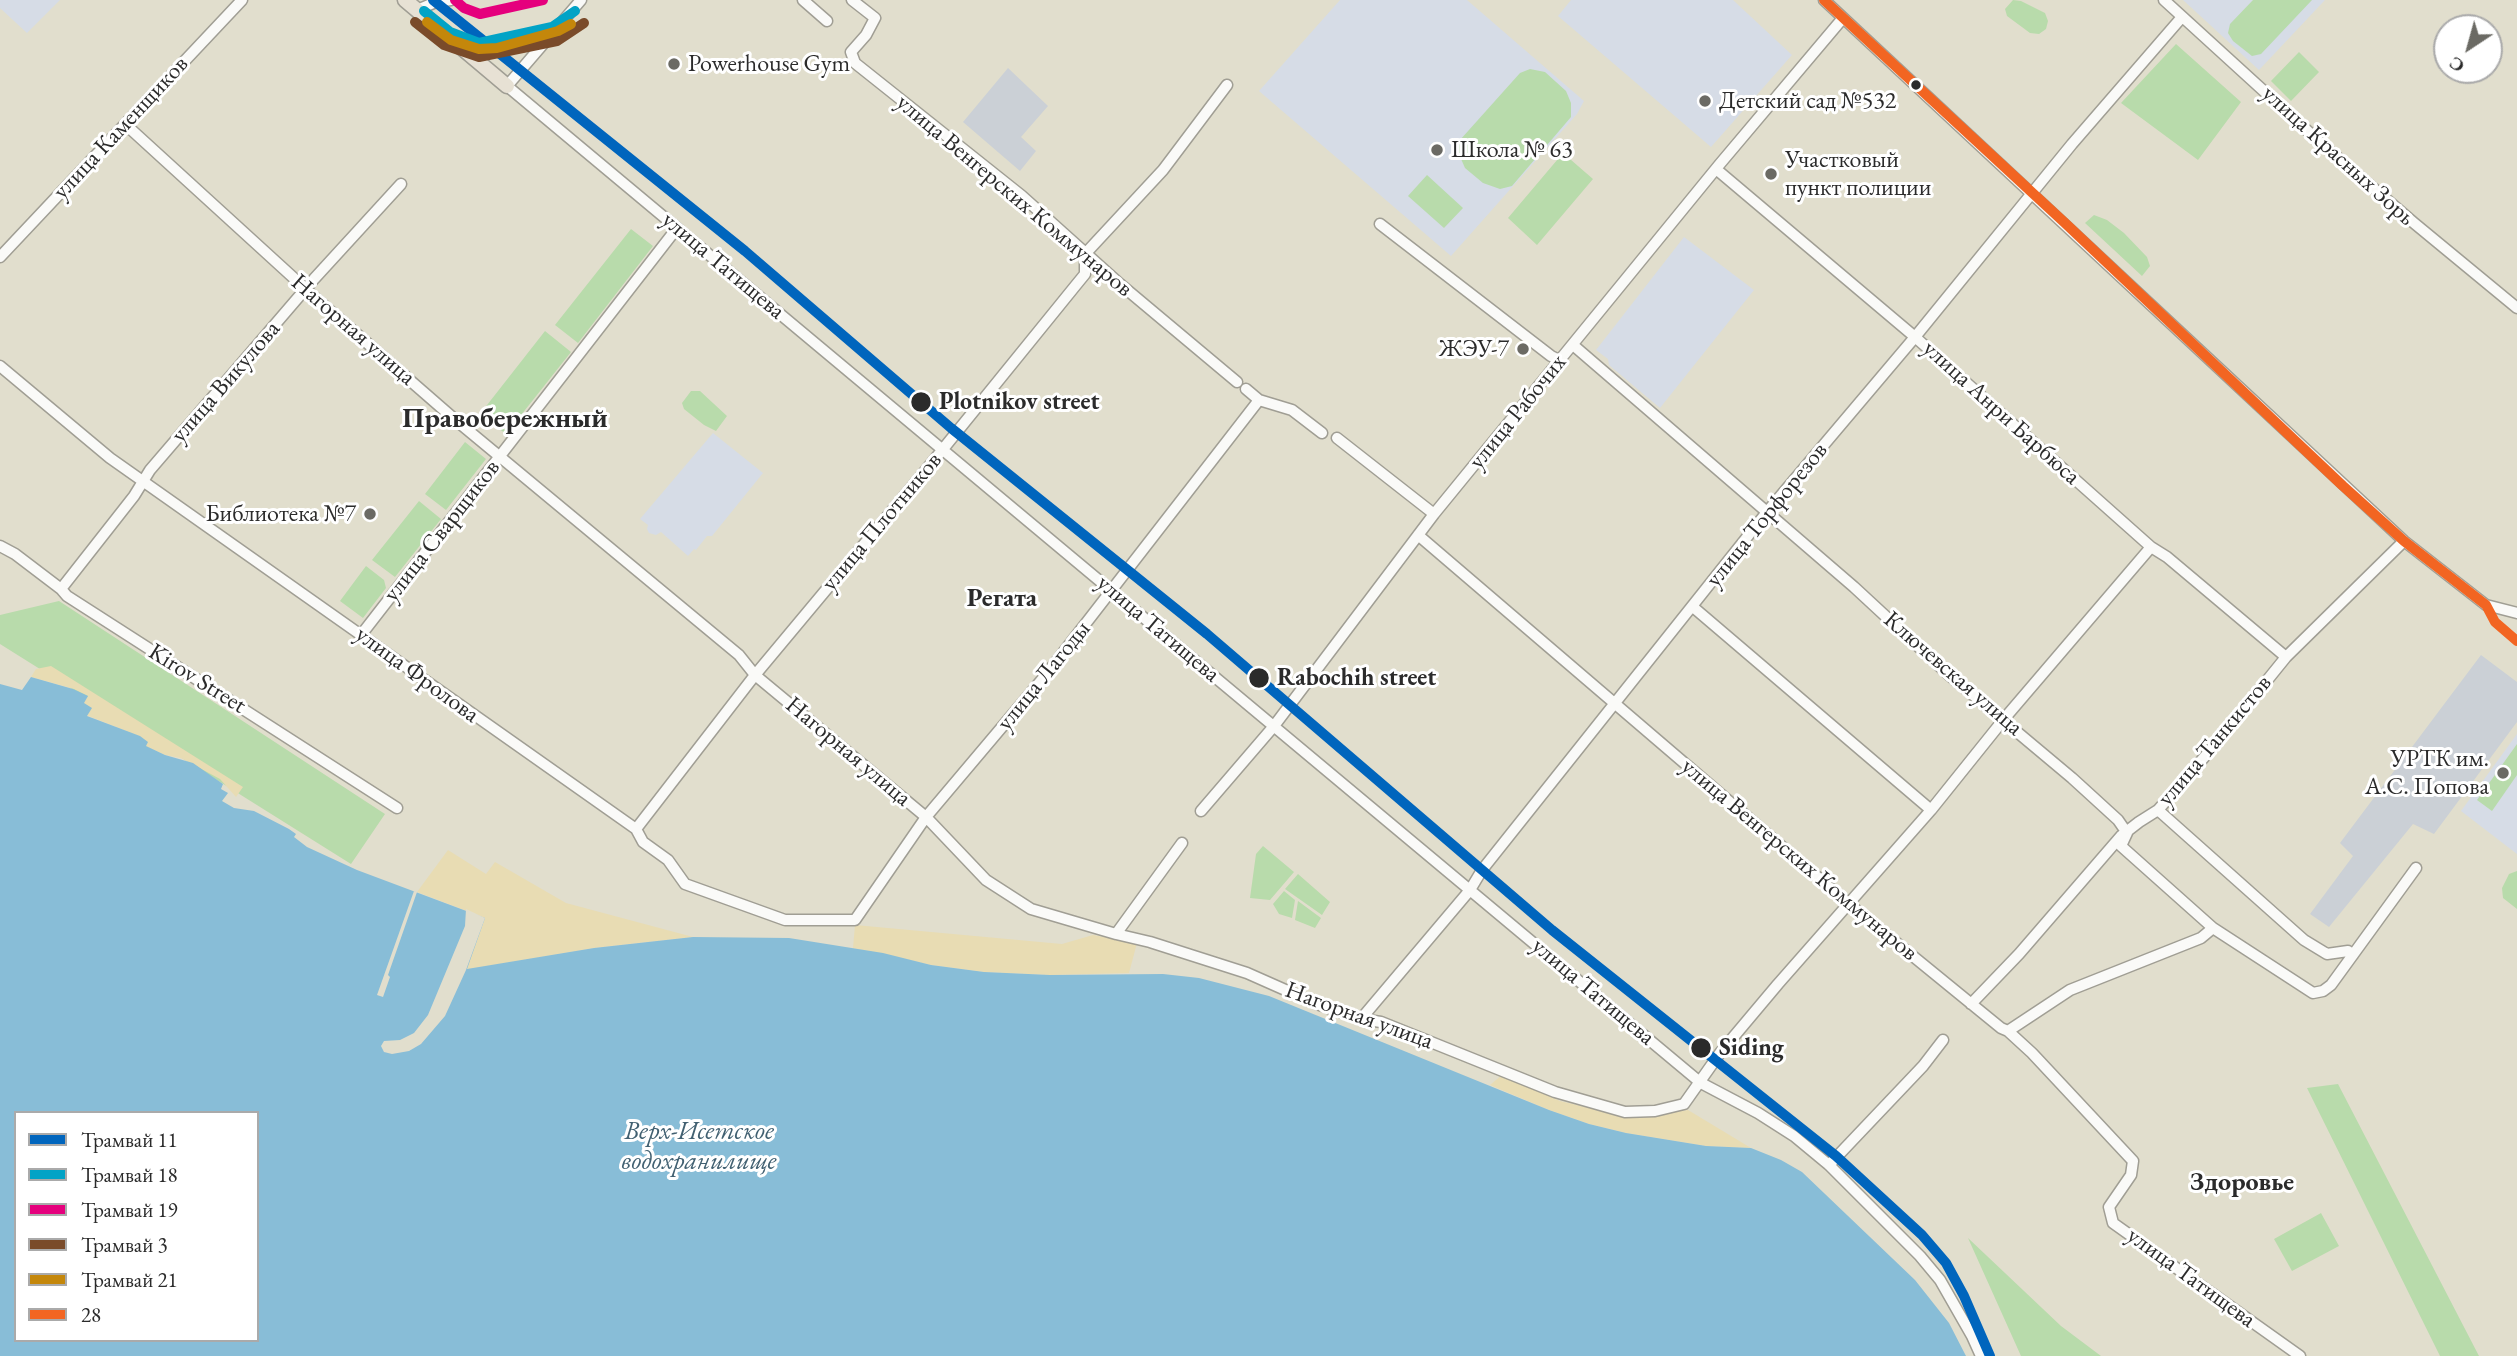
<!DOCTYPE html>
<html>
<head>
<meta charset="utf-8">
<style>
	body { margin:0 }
	#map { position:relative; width:2517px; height:1356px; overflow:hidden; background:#e1decd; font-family:"EB Garamond",serif }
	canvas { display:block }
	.legend { position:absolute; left:14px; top:1111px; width:245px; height:231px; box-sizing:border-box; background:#fff; border:2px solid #aaa; margin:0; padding:9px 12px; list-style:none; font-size:21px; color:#2b2b2b }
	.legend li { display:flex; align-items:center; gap:14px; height:35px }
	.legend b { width:35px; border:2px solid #aaa }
	.north { position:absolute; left:2433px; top:14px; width:70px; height:70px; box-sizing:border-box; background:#fff; border:2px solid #aaa; border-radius:50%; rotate:216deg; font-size:19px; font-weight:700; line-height:28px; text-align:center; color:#2b2b2b }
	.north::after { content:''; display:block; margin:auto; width:24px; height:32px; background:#6b6a64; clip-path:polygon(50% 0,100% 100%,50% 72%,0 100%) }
</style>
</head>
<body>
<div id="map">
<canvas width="2517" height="1356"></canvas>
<ul class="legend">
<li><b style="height:9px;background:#0065bd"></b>Трамвай 11</li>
<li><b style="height:9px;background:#02a3c6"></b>Трамвай 18</li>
<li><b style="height:9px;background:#e5007d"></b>Трамвай 19</li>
<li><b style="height:9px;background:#7a4b2a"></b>Трамвай 3</li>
<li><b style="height:9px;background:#c4870b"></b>Трамвай 21</li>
<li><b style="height:9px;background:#f26522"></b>28</li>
</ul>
<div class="north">С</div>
</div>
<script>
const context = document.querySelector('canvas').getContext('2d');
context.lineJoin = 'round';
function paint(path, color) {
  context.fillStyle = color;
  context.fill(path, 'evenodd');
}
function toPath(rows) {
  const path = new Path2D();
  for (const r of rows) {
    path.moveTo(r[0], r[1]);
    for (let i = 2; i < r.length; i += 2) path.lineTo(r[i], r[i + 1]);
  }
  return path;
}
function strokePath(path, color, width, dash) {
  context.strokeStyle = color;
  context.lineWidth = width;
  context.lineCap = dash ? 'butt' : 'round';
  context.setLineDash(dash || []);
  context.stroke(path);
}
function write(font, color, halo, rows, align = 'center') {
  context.font = font + ' "EB Garamond",serif';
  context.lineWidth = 6;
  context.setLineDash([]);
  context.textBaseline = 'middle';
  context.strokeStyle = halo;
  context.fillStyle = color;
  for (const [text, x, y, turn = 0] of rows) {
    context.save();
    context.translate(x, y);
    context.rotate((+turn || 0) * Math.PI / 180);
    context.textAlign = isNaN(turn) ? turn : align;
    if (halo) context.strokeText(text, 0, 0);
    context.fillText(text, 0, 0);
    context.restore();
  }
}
paint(toPath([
	[0,0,60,0,27,33,0,8],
	[1340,0,1467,0,1584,101,1577,114,1451,256,1259,91],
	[1571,0,1733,0,1792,55,1711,147,1558,16],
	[2183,0,2325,0,2259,70],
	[1684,237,1754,290,1660,408,1609,365,1608,359,1596,350],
	[713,433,763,473,712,536,707,536,696,550,694,549,688,556,661,532,656,535,649,533,647,529,648,525,640,519],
	[2517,734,2517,854,2461,811]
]), '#d6dce6');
paint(toPath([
	[1008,68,1048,106,1021,137,1036,151,1020,171,963,122],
	[2481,655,2517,682,2517,722,2434,834,2413,824,2329,927,2310,914,2353,856,2340,843]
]), '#cbd0d6');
paint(toPath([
	[2013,0,2021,1,2045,13,2048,21,2046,29,2039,34,2030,33,2007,16,2005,9],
	[2253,0,2312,0,2261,54,2252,56,2233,41,2228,33,2230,24],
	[2176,44,2241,102,2198,160,2121,103],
	[2299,52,2319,72,2291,101,2271,81],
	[1530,69,1545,72,1566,91,1571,103,1571,117,1512,186,1500,189,1483,183,1465,168,1458,152,1460,140,1520,73],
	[1563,153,1593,179,1537,245,1508,218],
	[1427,175,1463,208,1444,228,1408,196],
	[2094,215,2107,220,2124,233,2147,257,2150,266,2142,276,2085,223],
	[631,229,653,246,578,343,555,325],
	[545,331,571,352,506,434,480,414],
	[691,391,700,391,727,416,716,431,704,425,684,409,682,403],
	[465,442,486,459,446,510,425,494],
	[419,501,441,519,395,577,372,560],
	[366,566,384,580,386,588,363,618,340,601],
	[59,601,385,814,351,864,0,644,0,615],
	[2517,744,2517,775,2492,811,2477,800],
	[1263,846,1294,872,1270,900,1250,898,1256,854],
	[2517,871,2517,909,2503,898,2502,888,2509,874],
	[1298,874,1330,902,1322,915,1285,889],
	[1284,891,1295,900,1292,918,1279,914,1273,904],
	[1298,901,1321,918,1315,928,1295,920],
	[2338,1084,2479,1356,2440,1356,2307,1088],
	[2321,1213,2339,1246,2292,1271,2274,1239],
	[1968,1238,2061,1326,2101,1356,2021,1356]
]), '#b8dbab');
paint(toPath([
	[51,666,243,787,236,797,220,779,181,758,165,755,145,746,126,731,86,715,83,703,88,696,74,689,31,677,36,669],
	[448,850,486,874,495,862,566,903,693,937,594,948,466,970,485,918,417,892],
	[855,925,1062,944,1093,935,1137,943,1129,973,1050,975,984,972,931,965,853,948],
	[1502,1075,1560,1101,1631,1118,1688,1110,1751,1148,1706,1146,1626,1133,1589,1124,1549,1110,1490,1085]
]), '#e8dcb3');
paint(toPath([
	[31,677,73,689,88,696,84,703,92,708,87,716,140,736,148,742,146,746,165,755,193,763,223,784,221,789,228,793,222,801,234,808,254,811,289,829,296,834,294,837,307,847,357,870,485,918,467,969,594,948,693,937,789,938,883,953,931,965,984,972,1050,975,1163,974,1199,978,1269,996,1549,1110,1589,1124,1626,1133,1706,1146,1751,1148,1781,1160,1802,1172,1915,1280,1949,1323,1966,1356,0,1356,0,684,22,690],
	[16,1113,257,1113,257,1340,16,1340]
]), '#88bdd7');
paint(toPath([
	[414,891,417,892,388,975,390,977,383,997,377,995],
	[466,909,485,918,466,970,445,1016,421,1044,409,1051,392,1054,384,1052,381,1046,384,1041,400,1040,414,1033,428,1015,465,926]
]), '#e1decd');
const minor = toPath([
	[581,0,507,86,1701,1083,1758,1113,1794,1136,1829,1165,1920,1256,1940,1280,1972,1336,1981,1356],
	[803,0,827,21],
	[852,0,875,18,866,35,851,52,855,63,1022,196,1120,284,1237,382],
	[1824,0,2404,541,2486,605,2517,613],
	[2164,0,2323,145,2414,223,2517,308],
	[417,10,436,2,451,0],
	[125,124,320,302,452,417,739,655,755,675,926,817,986,880,1031,909,1116,934,1150,942,1247,973,1317,1004,1361,1019,1381,1022,1555,1092,1625,1112,1655,1111,1684,1104,1720,1053,1778,984,1931,810,2004,719,2151,547],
	[1716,169,1915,337,2151,547,2167,557,2286,657],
	[1380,224,1551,356,1561,361],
	[0,257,242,0],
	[1573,345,1854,587,1949,675,2072,778,2118,820,2127,833,2121,846,2213,928,2313,993,2323,991,2331,985,2416,868],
	[0,366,110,458,636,829,643,842,668,860,685,884,785,920,855,920,926,817,1045,676,1259,400],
	[1246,389,1259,400,1292,410,1322,433],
	[1337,438,1434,514],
	[1418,535,1849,904,2001,1028,2008,1031,2032,1053,2133,1161,2131,1175,2109,1207,2113,1223,2300,1356],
	[0,546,15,554,61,589,67,596,397,808],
	[61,589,134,496,150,470,314,279,401,184],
	[1693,607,1931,810],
	[361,635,677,228],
	[2158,810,2304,940,2327,954,2348,951,2353,955],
	[1201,811,1274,726,1434,514,1719,165,1843,18],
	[636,829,755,675,926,470,1076,285,1085,274,1085,254,1163,170,1227,85],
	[1116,934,1182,843],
	[1971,1004,2019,954,2121,836,2139,822,2158,810,2214,746,2286,657,2404,541],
	[1361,1019,1470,890,1482,870,1767,512,1915,337,2072,144,2182,17],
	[2008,1031,2070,990,2201,938,2213,928],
	[1829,1165,1923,1066,1943,1040]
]);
const major = toPath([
	[405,0,507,86]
]);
strokePath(minor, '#a09e94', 13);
strokePath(major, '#a09e94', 17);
strokePath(minor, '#fafaf8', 10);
strokePath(major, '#e7e1d4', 14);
strokePath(toPath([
	[1824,0,2065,223,2343,486,2404,541,2486,605,2495,622,2517,641]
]), '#f26522', 10);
strokePath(toPath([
	[433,0,745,251,951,428,1207,634,1552,930,1836,1156,1922,1235,1946,1263,1964,1296,1990,1356]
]), '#0065bd', 10);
strokePath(toPath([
	[424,11,450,32,479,43,552,27,575,11]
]), '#02a3c6', 10);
strokePath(toPath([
	[455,0,464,8,480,14,543,0]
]), '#e5007d', 10);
strokePath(toPath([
	[415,22,444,45,479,57,557,41,584,23]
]), '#7a4b2a', 10);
strokePath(toPath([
	[427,22,451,40,479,49,497,48,558,31,571,24]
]), '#c4870b', 10);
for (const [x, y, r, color] of [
	[674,64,7,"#6b6a64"],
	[1916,85,6,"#2b2b2b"],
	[1705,101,7,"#6b6a64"],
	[1437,150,7,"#6b6a64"],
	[1771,174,7,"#6b6a64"],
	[1523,349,7,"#6b6a64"],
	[921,402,11,"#2b2b2b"],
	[370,514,7,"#6b6a64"],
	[1259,678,11,"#2b2b2b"],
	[2503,773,7,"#6b6a64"],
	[1701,1048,11,"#2b2b2b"]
]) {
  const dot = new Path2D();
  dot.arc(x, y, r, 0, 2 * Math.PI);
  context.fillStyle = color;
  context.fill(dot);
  strokePath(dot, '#fff', 2.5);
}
write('24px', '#2b2b2b', '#fff', [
	["Powerhouse Gym",688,64],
	["Детский сад №532",1719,101],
	["Школа № 63",1451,150],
	["Участковый",1785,160],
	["пункт полиции",1785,188],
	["ЖЭУ-7",1509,349,"right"],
	["Библиотека №7",356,514,"right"],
	["УРТК им.",2489,759,"right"],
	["А.С. Попова",2489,787,"right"]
], 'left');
write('24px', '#2b2b2b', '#fff', [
	["улица Каменщиков",121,128,-47],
	["улица Красных Зорь",2338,156,42],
	["улица Венгерских Коммунаров",1014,196,40],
	["улица Татищева",723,266,40],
	["Нагорная улица",353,330,41],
	["улица Викулова",226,382,-49],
	["улица Рабочих",1518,412,-51],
	["улица Анри Барбюса",2001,413,42],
	["улица Торфорезов",1767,515,-51],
	["улица Плотников",882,522,-50],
	["улица Сварщиков",442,531,-52],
	["улица Татищева",1158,629,40],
	["Ключевская улица",1953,674,41],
	["улица Фролова",417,675,36],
	["улица Лагоды",1044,676,-51],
	["Kirov Street",197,679,32],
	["улица Танкистов",2215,741,-50],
	["Нагорная улица",848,752,40],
	["улица Венгерских Коммунаров",1799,860,40],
	["улица Татищева",1593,992,40],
	["Нагорная улица",1359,1016,20],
	["улица Татищева",2191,1278,36]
]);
write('bold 24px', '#2b2b2b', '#fff', [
	["Plotnikov street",939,402],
	["Rabochih street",1277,678],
	["Siding",1719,1048]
], 'left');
write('bold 26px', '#2b2b2b', '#fff', [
	["Регата",1002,599],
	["Здоровье",2242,1183]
]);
write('italic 26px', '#416071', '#fff', [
	["Верх-Исетское",699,1132],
	["водохранилище",699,1162]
]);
write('bold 28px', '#2b2b2b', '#fff', [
	["Правобережный",505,419]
]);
</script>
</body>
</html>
